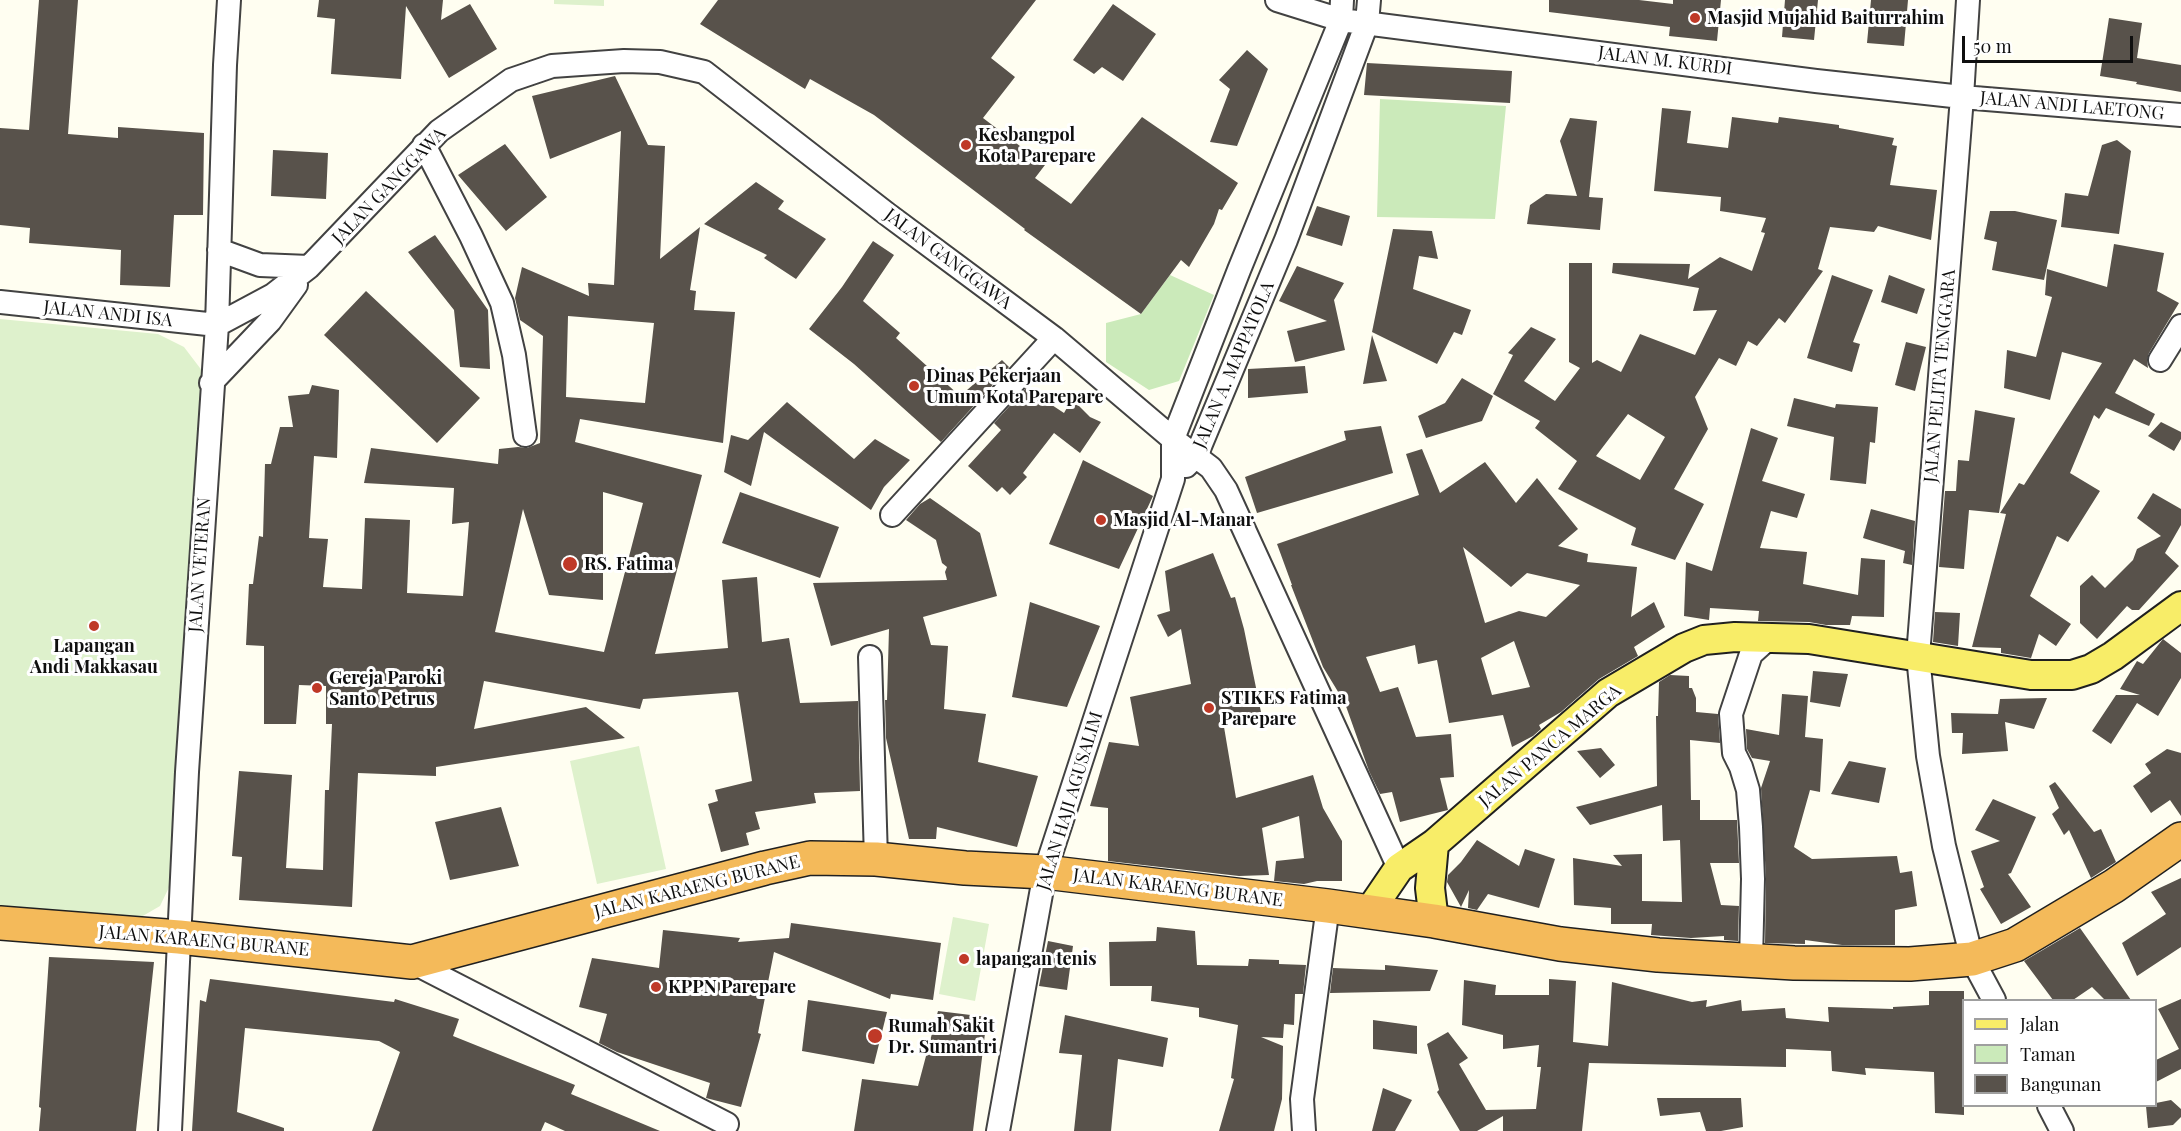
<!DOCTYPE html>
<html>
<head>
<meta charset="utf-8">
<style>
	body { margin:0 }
	#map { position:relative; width:2181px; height:1131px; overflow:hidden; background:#fffef1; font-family:"Playfair Display",serif }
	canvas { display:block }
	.legend { position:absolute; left:1962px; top:999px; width:195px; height:108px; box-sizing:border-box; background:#fff; border:2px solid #9f9f9f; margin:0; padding:8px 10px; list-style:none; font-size:18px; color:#0f0f0f }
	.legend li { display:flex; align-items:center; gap:12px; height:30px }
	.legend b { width:30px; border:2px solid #9f9f9f }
	.scale { position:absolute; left:1962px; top:36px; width:171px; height:27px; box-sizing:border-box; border:3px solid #0f0f0f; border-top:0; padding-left:8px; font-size:18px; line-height:21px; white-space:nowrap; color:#0f0f0f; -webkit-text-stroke:4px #fff; paint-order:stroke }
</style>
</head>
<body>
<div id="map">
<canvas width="2181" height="1131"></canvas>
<ul class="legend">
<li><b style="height:8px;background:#f8ed68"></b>Jalan</li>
<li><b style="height:16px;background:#cbeaba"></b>Taman</li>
<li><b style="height:16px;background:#58524b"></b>Bangunan</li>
</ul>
<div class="scale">50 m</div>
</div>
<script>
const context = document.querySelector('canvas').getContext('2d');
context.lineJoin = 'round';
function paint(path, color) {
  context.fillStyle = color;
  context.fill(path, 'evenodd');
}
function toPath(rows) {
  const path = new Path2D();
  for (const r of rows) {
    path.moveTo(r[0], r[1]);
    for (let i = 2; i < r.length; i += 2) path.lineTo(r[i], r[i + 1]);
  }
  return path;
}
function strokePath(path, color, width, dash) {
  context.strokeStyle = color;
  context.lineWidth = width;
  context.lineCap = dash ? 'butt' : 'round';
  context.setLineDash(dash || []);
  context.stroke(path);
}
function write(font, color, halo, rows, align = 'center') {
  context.font = font + ' "Playfair Display",serif';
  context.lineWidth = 6;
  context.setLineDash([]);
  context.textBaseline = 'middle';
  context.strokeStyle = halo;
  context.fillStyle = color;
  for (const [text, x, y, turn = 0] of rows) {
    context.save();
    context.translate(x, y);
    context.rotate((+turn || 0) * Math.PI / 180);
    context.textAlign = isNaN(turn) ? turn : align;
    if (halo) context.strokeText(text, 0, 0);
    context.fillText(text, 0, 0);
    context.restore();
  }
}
paint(toPath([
	[1380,99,1506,106,1495,219,1377,217],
	[1170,275,1214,295,1179,381,1149,390,1106,362,1106,323,1141,314]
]), '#cbeaba');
paint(toPath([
	[554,0,604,0,604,6,554,4],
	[0,319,158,334,184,347,203,372,172,881,160,906,141,917,0,907],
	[639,746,666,869,597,884,570,761],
	[953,917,989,924,975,1001,939,994]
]), '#def1cc');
paint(toPath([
	[39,0,78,0,68,134,118,138,118,127,204,133,203,215,174,215,170,287,120,285,121,250,29,243,30,228,0,225,0,128,29,130],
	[319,0,443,0,441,20,470,4,497,49,449,78,406,6,401,79,331,74,335,19,317,17],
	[718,0,1036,0,991,58,1015,77,983,118,1045,165,1035,178,1071,204,1142,117,1238,183,1222,210,1219,209,1214,224,1189,267,1181,260,1141,314,1024,230,1025,229,874,115,810,79,805,89,700,24],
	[1549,0,1639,0,1673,4,1673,0,1721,0,1717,41,1669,36,1670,27,1549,12],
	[1785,0,1818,0,1814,40,1782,37],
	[1871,0,1908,0,1904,46,1867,43],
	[1113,4,1156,34,1123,81,1102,67,1094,74,1073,60],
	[2109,18,2142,23,2137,58,2181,65,2181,92,2136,84,2137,82,2100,76],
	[1247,50,1268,69,1237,146,1210,142,1230,89,1219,80],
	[1367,63,1512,71,1510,103,1364,95],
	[615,76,648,145,665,146,660,259,700,227,690,290,696,291,694,310,735,312,723,443,580,419,575,442,702,475,655,654,728,648,722,580,757,577,762,642,789,638,800,703,858,701,860,791,814,793,816,803,755,812,760,829,746,833,749,845,721,852,708,804,718,801,715,790,752,781,738,692,643,699,640,709,484,681,474,729,586,707,625,738,436,767,436,776,358,773,352,907,239,900,242,857,232,856,239,771,292,775,286,868,323,870,325,790,329,790,332,724,326,724,326,686,299,685,296,724,264,724,264,646,246,645,249,584,253,584,259,536,263,537,265,464,271,464,280,427,293,427,288,396,309,394,312,385,339,390,337,458,314,456,309,538,328,539,323,587,362,589,365,518,410,520,407,593,463,596,469,522,452,524,454,488,364,483,371,448,498,464,499,449,518,447,527,448,540,443,543,336,520,320,515,298,522,267,589,296,588,283,614,285,621,131,550,159,532,96],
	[568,316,654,323,645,403,566,397],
	[603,492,643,503,604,652,495,632,523,509,549,595,603,600],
	[1662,108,1691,111,1687,143,1728,148,1732,117,1778,123,1779,117,1817,122,1839,125,1839,128,1894,138,1892,145,1897,146,1890,185,1937,190,1931,240,1878,226,1874,232,1830,227,1818,269,1823,271,1785,323,1779,318,1757,346,1748,341,1736,366,1719,358,1695,397,1708,429,1674,489,1704,504,1675,560,1631,545,1636,528,1558,489,1577,461,1535,428,1540,421,1493,394,1513,355,1508,353,1531,327,1556,339,1524,381,1555,401,1580,368,1569,362,1569,263,1592,263,1592,363,1597,360,1621,372,1640,334,1695,355,1717,310,1693,311,1699,288,1612,273,1613,263,1690,264,1688,279,1720,257,1752,271,1765,233,1761,232,1766,218,1720,211,1721,197,1654,191],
	[1628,414,1665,437,1640,480,1596,456],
	[1570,118,1597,121,1589,197,1603,198,1600,230,1527,224,1530,205,1546,194,1577,196,1560,141],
	[2117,140,2131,151,2119,234,2061,227,2065,193,2088,196,2102,145],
	[505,144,547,197,506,231,458,175],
	[273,150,328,153,326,199,271,196],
	[756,182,784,201,778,209,826,239,796,279,764,258,767,255,704,224],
	[1317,206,1350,216,1342,246,1306,235],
	[1990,211,2015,211,2057,220,2044,280,1992,270,1997,242,1984,239],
	[1393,229,1432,231,1438,259,1419,256,1413,289,1471,310,1462,335,1454,332,1437,364,1372,332],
	[435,235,488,310,490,369,460,367,454,310,408,252],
	[873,241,894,255,863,301,900,333,896,338,960,396,1002,360,1009,367,941,442,854,364,809,329,842,287],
	[2114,244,2164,253,2157,291,2179,303,2149,353,2147,360,2148,368,2134,359,2115,393,2155,414,2149,426,2106,408,2099,419,2094,415,2070,473,2100,491,2068,542,2057,536,2030,596,2071,624,2056,646,2039,634,2031,658,2001,653,2001,648,1972,647,2006,514,2000,513,2019,483,2024,485,2102,363,2062,352,2050,400,2004,388,2007,350,2036,357,2052,297,2045,295,2047,269,2107,287],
	[1297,266,1344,283,1334,300,1345,350,1295,362,1287,331,1327,321,1279,301],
	[1832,275,1873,290,1853,342,1860,344,1852,372,1807,358],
	[1889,275,1925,289,1917,314,1881,302],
	[366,291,480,398,437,443,324,335],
	[1372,335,1387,381,1363,384],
	[1906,342,1926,347,1915,391,1895,385],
	[1305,366,1308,393,1248,398,1248,369],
	[1462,378,1493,396,1482,421,1426,438,1418,416,1445,403],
	[1026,388,1064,413,1072,399,1090,417,1101,422,1080,453,1054,433,1023,473,1027,477,1010,495,1002,487,997,492,968,466,1001,430,994,423],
	[1794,398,1835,408,1836,404,1878,407,1875,443,1870,442,1866,484,1830,480,1834,437,1787,426],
	[787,402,854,459,875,439,910,460,884,487,871,510,764,432,751,486,724,472,731,435,748,440],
	[1975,410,2015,418,1999,513,1969,510,1964,569,1939,567,1945,491,1956,491,1958,460,1969,461],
	[2161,422,2181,432,2181,439,2174,451,2148,436],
	[1381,426,1393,473,1257,513,1245,477,1346,440,1344,431],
	[1751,428,1778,438,1762,481,1805,494,1797,518,1771,511,1760,548,1807,552,1803,584,1858,595,1861,558,1885,560,1884,617,1852,616,1850,625,1826,625,1809,622,1758,621,1759,611,1710,608,1709,620,1684,616,1686,562,1712,571],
	[1422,449,1440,493,1485,462,1516,503,1537,478,1578,529,1558,546,1588,554,1587,562,1637,567,1631,617,1654,602,1665,627,1634,647,1638,656,1599,679,1561,712,1539,725,1541,729,1533,736,1512,747,1503,715,1449,723,1437,660,1418,664,1415,645,1366,657,1380,692,1398,687,1416,737,1451,734,1454,777,1440,778,1448,810,1400,822,1392,792,1380,794,1369,771,1342,695,1340,695,1323,667,1291,585,1292,585,1277,544,1419,495,1406,454],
	[1463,547,1511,587,1527,573,1580,585,1546,617,1519,611,1485,623],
	[1514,641,1530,687,1492,695,1481,658],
	[1083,460,1153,496,1119,569,1049,544],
	[740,492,839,527,820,578,722,543],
	[2153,493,2181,509,2181,525,2165,553,2179,566,2139,610,2132,610,2127,606,2097,639,2080,623,2080,586,2092,575,2105,588,2133,560,2137,549,2161,536,2137,518],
	[930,498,980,533,997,596,923,617,931,645,948,646,944,709,986,714,978,762,1038,776,1017,847,937,827,936,839,909,839,886,738,885,700,887,700,889,629,831,646,813,583,947,580,945,572,947,567,942,563,936,540,906,520,920,504],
	[1871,509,1915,521,1912,565,1903,563,1905,551,1863,538],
	[1213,553,1231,598,1235,597,1244,629,1262,717,1224,727,1236,798,1313,775,1323,808,1342,841,1342,881,1317,881,1304,884,1274,881,1276,861,1304,858,1299,816,1262,828,1269,875,1239,876,1108,861,1108,808,1090,806,1109,742,1139,746,1130,697,1191,684,1181,629,1168,637,1157,615,1170,611,1165,571],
	[1030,602,1100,626,1067,707,1012,697],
	[1935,612,1960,613,1958,646,1933,642],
	[2163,639,2181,653,2181,678,2158,716,2137,703,2111,744,2092,731,2116,695,2140,695,2120,689,2137,661,2143,664],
	[1813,671,1848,674,1840,707,1810,702],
	[1670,675,1689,676,1689,688,1692,688,1696,698,1696,712,1718,714,1720,743,1690,740,1691,800,1700,800,1700,820,1737,820,1739,863,1710,863,1721,905,1739,906,1738,941,1724,940,1724,936,1691,938,1651,935,1652,924,1611,924,1611,908,1574,905,1573,858,1622,866,1613,855,1642,854,1642,901,1682,902,1680,840,1663,841,1662,805,1590,825,1576,807,1657,786,1656,716,1658,716,1659,682],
	[1782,694,1808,696,1805,737,1823,739,1820,792,1810,790,1794,847,1812,859,1897,856,1900,873,1912,871,1917,906,1895,910,1895,945,1842,945,1805,940,1805,944,1765,943,1766,878,1761,788,1770,761,1752,758,1747,749,1746,729,1779,735],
	[2047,698,2034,729,2005,722,2008,751,1962,754,1963,733,1952,733,1951,713,1998,714,2000,699],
	[1601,748,1615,765,1600,778,1577,751],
	[2167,749,2181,753,2181,816,2170,800,2151,813,2133,786,2151,773,2145,764],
	[1849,761,1886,768,1879,803,1831,794],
	[2055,782,2094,832,2101,829,2116,862,2091,878,2069,830,2064,835,2052,814,2059,808,2049,786],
	[1993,799,2036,817,2011,873,2008,874,2031,907,2001,924,1980,889,1984,887,1971,851,2000,841,1975,830],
	[501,807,519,866,450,880,435,822],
	[1477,840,1519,866,1525,849,1555,859,1539,908,1488,894,1477,910,1468,908,1469,890,1461,907,1447,882,1448,875,1461,862],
	[2181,878,2181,947,2137,976,2122,943,2166,914,2151,892],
	[791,923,941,943,933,1000,891,994,890,999,774,952,758,1033,761,1034,741,1107,706,1098,710,1083,617,1052,599,1043,607,1014,579,1007,592,958,659,968,663,930,740,938,738,942,789,938],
	[1157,927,1195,931,1197,965,1248,966,1249,959,1279,960,1279,964,1306,965,1303,994,1295,994,1294,1025,1284,1024,1283,1038,1261,1037,1283,1046,1282,1099,1274,1131,1219,1131,1234,1079,1231,1078,1238,1025,1199,1017,1199,1008,1151,1001,1152,986,1110,986,1109,942,1156,941],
	[2080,928,2131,1000,2105,1000,2092,987,2073,1000,2053,1000,2024,961],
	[1048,941,1073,946,1067,990,1039,986],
	[49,957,154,962,136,1131,39,1131,41,1108,39,1107],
	[1385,965,1438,970,1430,991,1330,993,1333,968,1385,970],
	[210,979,394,1002,395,999,459,1019,453,1036,575,1085,571,1094,660,1131,565,1131,545,1122,541,1131,372,1131,400,1052,379,1041,245,1028,237,1112,284,1128,284,1131,192,1131,200,1000,206,1002],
	[1549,979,1576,981,1573,1042,1608,1046,1612,982,1692,1002,1707,1000,1706,1007,1741,1000,1742,1011,1785,1008,1786,1018,1829,1022,1828,1007,1893,1009,1893,1007,1929,1005,1929,991,1964,991,1964,1115,1935,1113,1934,1072,1865,1068,1866,1075,1832,1071,1831,1051,1786,1049,1786,1067,1589,1063,1582,1131,1503,1131,1503,1116,1477,1131,1460,1131,1437,1092,1439,1090,1427,1044,1448,1032,1468,1058,1459,1064,1486,1110,1536,1109,1541,1067,1537,1067,1539,1045,1503,1049,1503,1035,1462,1025,1464,980,1496,985,1495,995,1549,995],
	[2181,999,2181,1069,2156,1082,2156,1060,2179,1049,2158,1009],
	[808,1000,887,1012,874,1064,802,1051],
	[938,1011,987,1017,973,1131,854,1131,862,1079,918,1086],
	[1065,1015,1168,1038,1163,1067,1118,1059,1111,1131,1074,1131,1082,1055,1059,1053],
	[1373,1020,1417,1026,1417,1054,1373,1049],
	[1383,1088,1412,1100,1395,1131,1372,1131],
	[1657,1098,1741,1098,1743,1127,1721,1131,1706,1131,1700,1112,1660,1116],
	[2171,1100,2181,1109,2181,1117,2173,1125,2148,1128,2146,1106,2156,1106,2156,1103]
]), '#58524b');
const minor = toPath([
	[1277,0,1341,20,1816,81,1962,97,2181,115],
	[1968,0,1962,97,1918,656,1928,756,1944,846,1972,959,1994,1000],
	[424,145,471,236,502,303,514,355,525,435],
	[219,250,260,265,309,267],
	[0,302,217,325,273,295,309,267,439,131,511,80,552,66,624,61,660,62,704,72,887,214,1054,338,1173,439,1211,468,1226,490,1399,868],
	[2160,360,2181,326],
	[211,383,270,321,296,285],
	[1186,466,1196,456,1286,240,1367,23,1369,0],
	[892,515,1054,338],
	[870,657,876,859],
	[1751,961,1753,879,1751,827,1748,790,1741,767,1734,753,1731,714,1751,654,1771,636],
	[412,962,727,1124],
	[2049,1106,2062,1131],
	[170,1131,187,772,217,325,225,65,229,0],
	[998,1131,1045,872,1173,479,1173,439,1239,270,1341,20,1342,0],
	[1304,1131,1302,1099,1328,906]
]);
const major = toPath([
	[1434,844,1430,888,1434,921],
	[1369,912,1399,868,1434,844,1608,693,1684,648,1704,640,1735,637,1809,639,2031,675,2072,675,2091,669,2113,656,2181,606]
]);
const highway = toPath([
	[0,923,179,937,412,962,765,868,810,858,876,859,965,868,1045,872,1328,906,1434,921,1560,944,1658,955,1794,963,1910,964,1972,959,2015,945,2114,886,2181,839]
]);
strokePath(minor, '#424242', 26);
strokePath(major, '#202020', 32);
strokePath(highway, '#202020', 36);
strokePath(minor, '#fff', 22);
strokePath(major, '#f8ed68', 28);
strokePath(highway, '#f4ba5a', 33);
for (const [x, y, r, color] of [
	[1695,18,6,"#bf3927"],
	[966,145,6,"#bf3927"],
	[914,386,6,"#bf3927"],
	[1101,520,6,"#bf3927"],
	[570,564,8,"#bf3927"],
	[94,626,6,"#bf3927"],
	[317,688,6,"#bf3927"],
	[1209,708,6,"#bf3927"],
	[964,959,6,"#bf3927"],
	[656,987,6,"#bf3927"],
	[875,1036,8,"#bf3927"]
]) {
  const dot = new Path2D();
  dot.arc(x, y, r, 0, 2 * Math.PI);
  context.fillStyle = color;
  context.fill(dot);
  strokePath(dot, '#fff', 2);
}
write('bold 18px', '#0f0f0f', '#fff', [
	["Masjid Mujahid Baiturrahim",1707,18],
	["Kesbangpol",978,135],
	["Kota Parepare",978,156],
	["Dinas Pekerjaan",926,376],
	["Umum Kota Parepare",926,397],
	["Masjid Al-Manar",1113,520],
	["RS. Fatima",584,564],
	["Lapangan",94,646,"center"],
	["Andi Makkasau",94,667,"center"],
	["Gereja Paroki",329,678],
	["Santo Petrus",329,699],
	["STIKES Fatima",1221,698],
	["Parepare",1221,719],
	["lapangan tenis",976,959],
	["KPPN Parepare",668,987],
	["Rumah Sakit",888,1026],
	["Dr. Sumantri",888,1047]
], 'left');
write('18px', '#0f0f0f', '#fff', [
	["JALAN M. KURDI",1665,61,7],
	["JALAN ANDI LAETONG",2072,106,5],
	["JALAN GANGGAWA",389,186,-46],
	["JALAN GANGGAWA",948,259,37],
	["JALAN ANDI ISA",108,314,6],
	["JALAN A. MAPPATOLA",1234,365,-67],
	["JALAN PELITA TENGGARA",1940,376,-85],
	["JALAN VETERAN",200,565,-86],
	["JALAN PANCA MARGA",1550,746,-40],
	["JALAN HAJI AGUSALIM",1070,801,-73],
	["JALAN KARAENG BURANE",697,887,-14],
	["JALAN KARAENG BURANE",1178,888,7],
	["JALAN KARAENG BURANE",204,941,5]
]);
</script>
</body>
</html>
